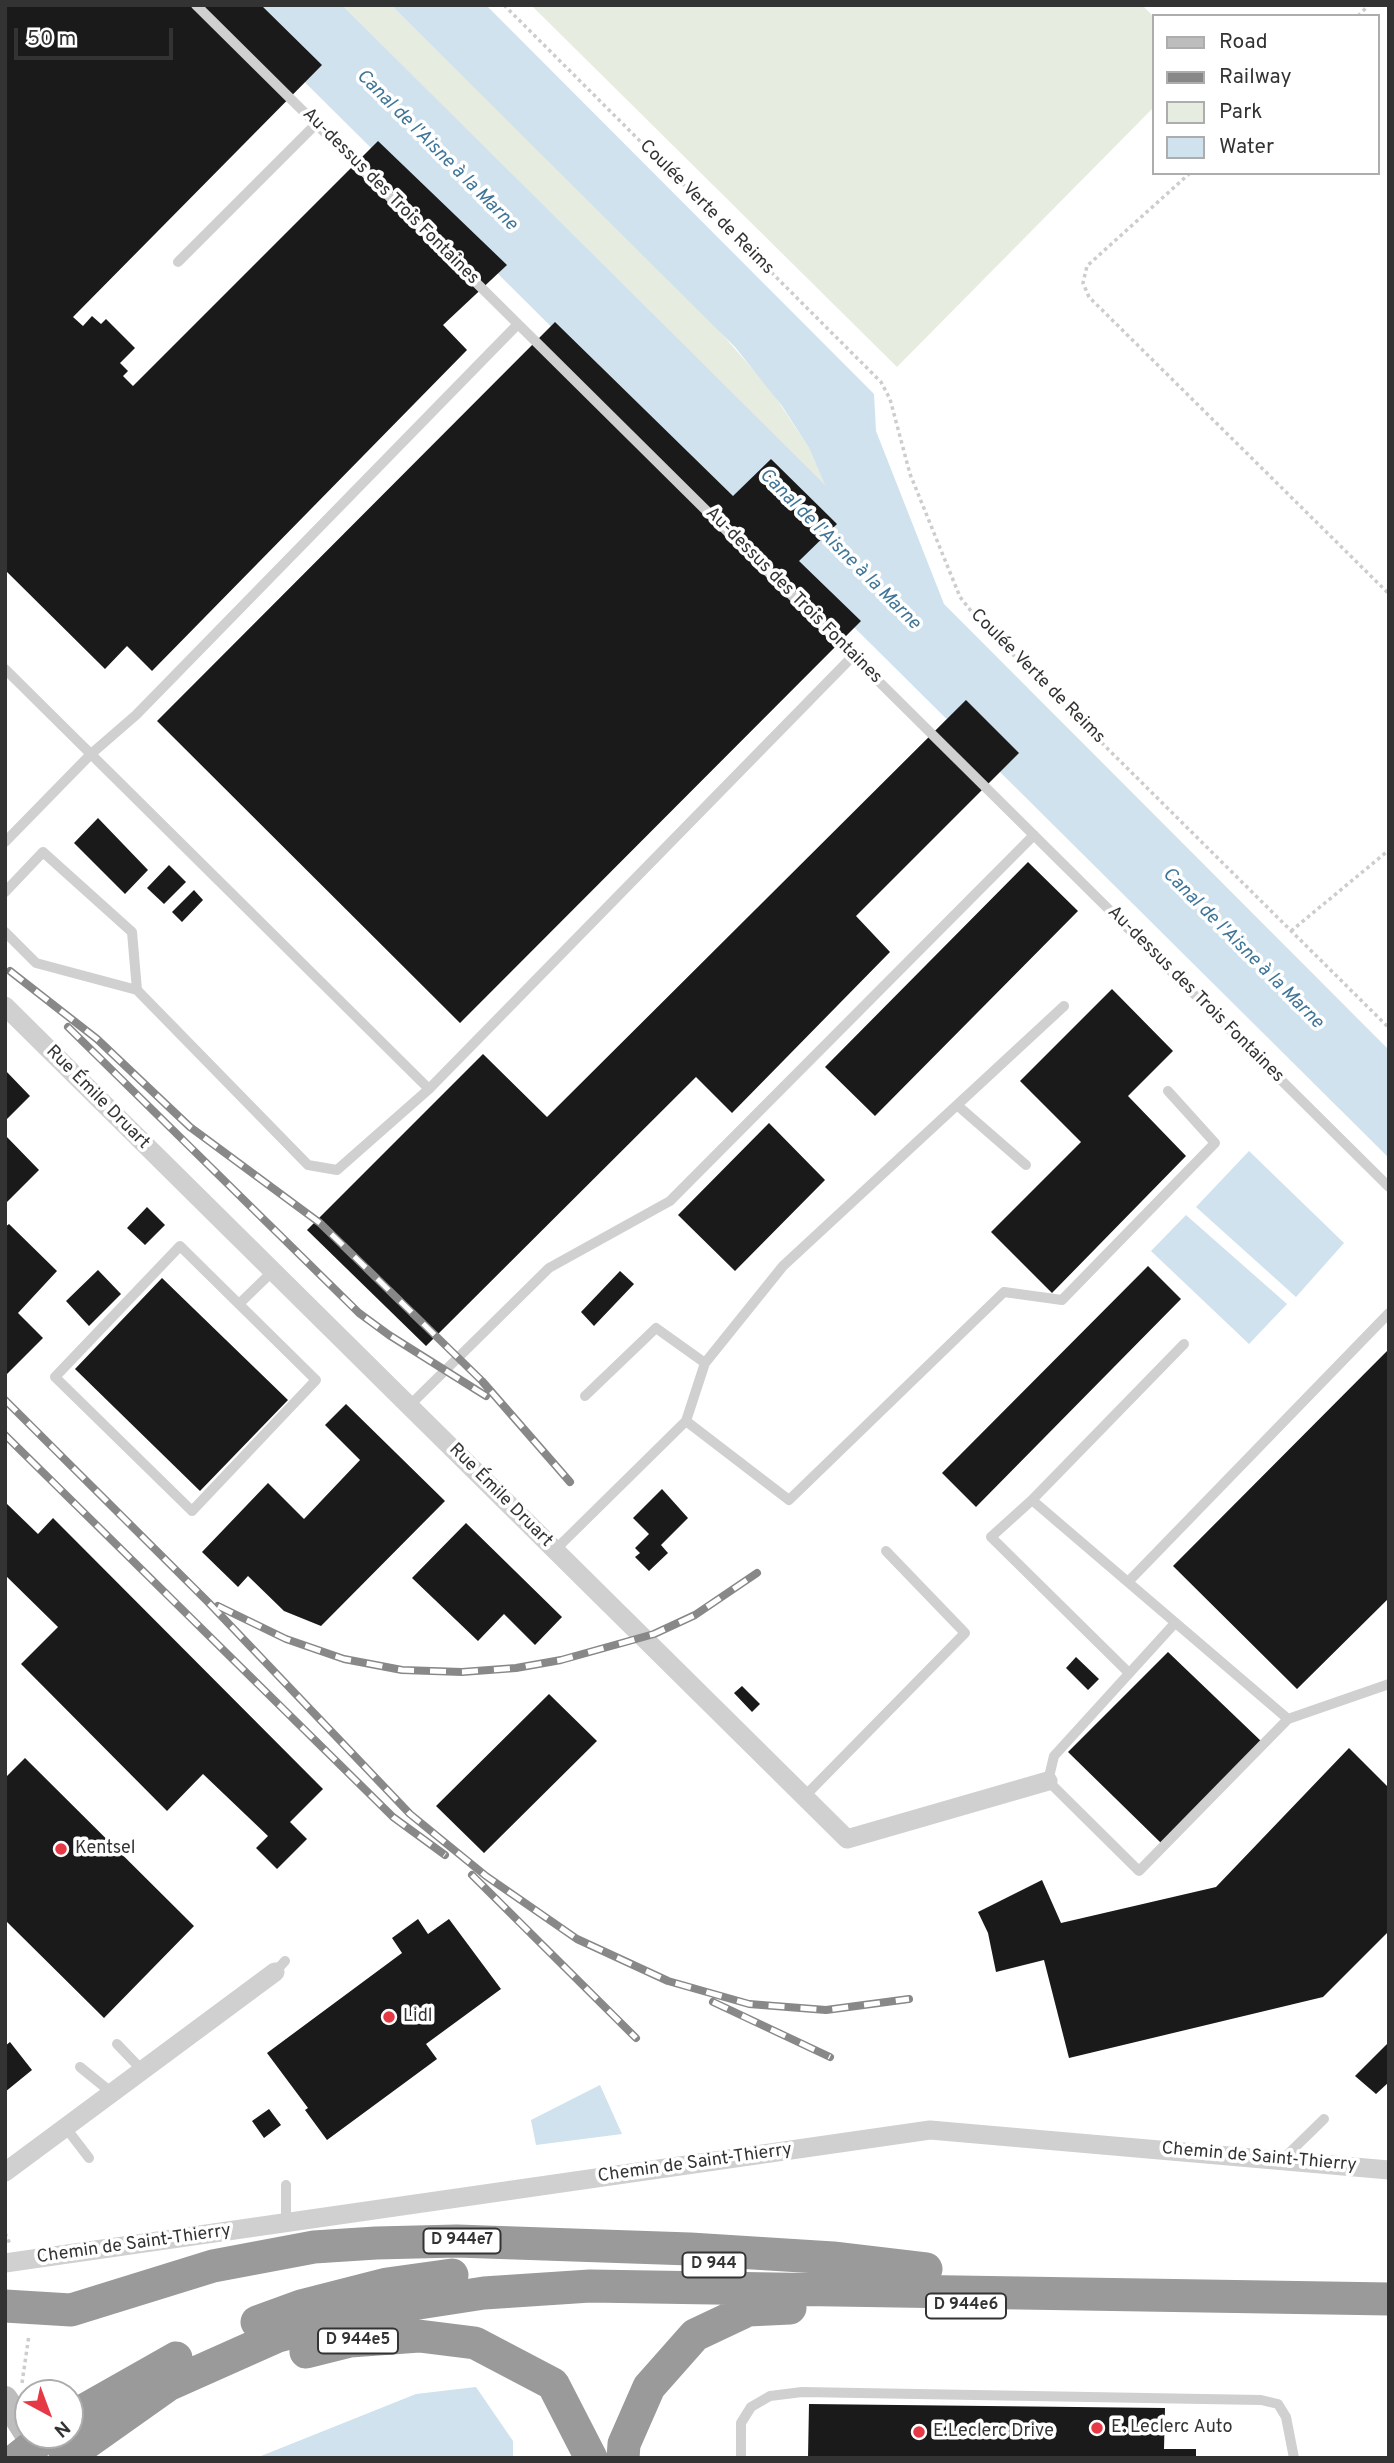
<!DOCTYPE html>
<html>
<head>
<meta charset="utf-8">
<style>
	body { margin:0 }
	#map { position:relative; width:1394px; height:2463px; overflow:hidden; background:#fff; font-family:Overpass,sans-serif }
	canvas { display:block }
	.frame { position:absolute; inset:0; border:7px solid #333; pointer-events:none }
	.legend { position:absolute; left:1152px; top:14px; width:228px; height:161px; box-sizing:border-box; background:#fff; border:2px solid #adadad; margin:0; padding:9px 12px; list-style:none; font-size:21px; color:#333 }
	.legend li { display:flex; align-items:center; gap:14px; height:35px }
	.legend b { width:35px; border:2px solid #adadad }
	.north { position:absolute; left:14px; top:2379px; width:70px; height:70px; box-sizing:border-box; background:#fff; border:2px solid #adadad; border-radius:50%; rotate:139deg; font-size:19px; font-weight:700; line-height:28px; text-align:center; color:#333 }
	.north::after { content:''; display:block; margin:auto; width:24px; height:32px; background:#e63946; clip-path:polygon(50% 0,100% 100%,50% 72%,0 100%) }
	.scale { position:absolute; left:14px; top:28px; width:159px; height:32px; box-sizing:border-box; border:4px solid #333; border-top:0; padding-left:9px; font-size:21px; line-height:24px; white-space:nowrap; color:#333; -webkit-text-stroke:5px #fff; paint-order:stroke }
</style>
</head>
<body>
<div id="map">
<canvas width="1394" height="2463"></canvas>
<div class="frame"></div>
<ul class="legend">
<li><b style="height:9px;background:#bdbdbd"></b>Road</li>
<li><b style="height:9px;background:#888"></b>Railway</li>
<li><b style="height:19px;background:#e6ecdf"></b>Park</li>
<li><b style="height:19px;background:#cfe2ee"></b>Water</li>
</ul>
<div class="north">N</div>
<div class="scale">50 m</div>
</div>
<script>
const context = document.querySelector('canvas').getContext('2d');
context.lineJoin = 'round';
function paint(path, color) {
  context.fillStyle = color;
  context.fill(path, 'evenodd');
}
function toPath(rows) {
  const path = new Path2D();
  for (const r of rows) {
    path.moveTo(r[0], r[1]);
    for (let i = 2; i < r.length; i += 2) path.lineTo(r[i], r[i + 1]);
  }
  return path;
}
function strokePath(path, color, width, dash) {
  context.strokeStyle = color;
  context.lineWidth = width;
  context.lineCap = dash ? 'butt' : 'round';
  context.setLineDash(dash || []);
  context.stroke(path);
}
function write(font, color, halo, rows, align = 'center') {
  context.font = font + ' Overpass,sans-serif';
  context.lineWidth = 7;
  context.setLineDash([]);
  context.textBaseline = 'middle';
  context.strokeStyle = halo;
  context.fillStyle = color;
  for (const [text, x, y, turn = 0] of rows) {
    context.save();
    context.translate(x, y);
    context.rotate((+turn || 0) * Math.PI / 180);
    context.textAlign = isNaN(turn) ? turn : align;
    if (halo) context.strokeText(text, 0, 0);
    context.fillText(text, 0, 0);
    context.restore();
  }
}
paint(toPath([
	[342,5,391,5,715,326,770,389,809,448,826,487],
	[531,5,1142,5,1154,17,1154,107,897,367]
]), '#e6ecdf');
paint(toPath([
	[227,5,342,5,825,485,809,448,782,406,735,347,391,5,486,5,874,394,876,431,944,604,1389,1050,1389,1158],
	[1249,1151,1344,1243,1296,1297,1196,1207],
	[1186,1215,1287,1304,1249,1344,1151,1251],
	[600,2085,622,2134,536,2145,531,2120],
	[476,2387,513,2441,513,2458,256,2458,416,2394]
]), '#cfe2ee');
paint(toPath([
	[5,5,261,5,322,65,73,317,83,326,92,316,101,324,106,319,135,348,120,363,128,371,123,376,133,386,378,141,507,265,443,325,467,350,152,671,127,646,105,669,5,570],
	[555,322,733,496,771,459,837,524,799,561,861,621,460,1023,157,721],
	[966,700,1019,753,856,916,890,952,732,1113,696,1077,426,1346,307,1230,483,1054,547,1117],
	[98,818,148,870,125,894,74,843],
	[1028,862,1078,911,875,1116,825,1067],
	[169,865,186,882,164,904,147,888],
	[194,890,203,900,182,922,172,912],
	[1112,989,1173,1051,1128,1096,1186,1156,1052,1293,991,1232,1081,1142,1020,1081],
	[5,1070,30,1096,5,1121],
	[769,1123,825,1180,735,1271,678,1215],
	[5,1135,39,1170,5,1204],
	[147,1207,165,1225,145,1245,127,1228],
	[9,1224,57,1271,18,1313,43,1338,5,1376,5,1227],
	[1148,1266,1181,1299,976,1507,942,1473],
	[98,1270,121,1294,89,1326,66,1301],
	[620,1271,634,1284,594,1326,581,1312],
	[162,1278,288,1400,200,1491,75,1369],
	[1389,1349,1389,1598,1297,1689,1173,1566],
	[346,1404,445,1501,321,1626,284,1611,248,1576,238,1587,202,1552,268,1483,304,1519,360,1460,325,1425],
	[662,1489,688,1518,661,1545,668,1553,649,1571,635,1557,640,1553,635,1548,649,1534,633,1518],
	[5,1502,38,1534,53,1518,323,1789,290,1822,307,1839,277,1869,256,1848,268,1836,203,1774,167,1811,21,1664,58,1627,5,1575],
	[466,1523,562,1617,535,1645,504,1614,478,1641,412,1578],
	[1168,1652,1262,1742,1161,1843,1068,1752],
	[1076,1657,1099,1679,1088,1690,1066,1668],
	[742,1686,760,1704,752,1712,734,1693],
	[549,1694,597,1741,484,1853,436,1806],
	[1349,1748,1389,1788,1389,1931,1323,1997,1069,2058,1044,1960,996,1972,988,1933,978,1912,1042,1880,1061,1923,1216,1887],
	[25,1758,194,1926,104,2018,5,1920,5,1778],
	[418,1919,428,1934,449,1919,501,1989,426,2044,437,2059,327,2140,305,2110,308,2108,267,2053,402,1953,392,1938],
	[10,2042,32,2070,5,2092,5,2046],
	[1389,2042,1389,2082,1376,2094,1355,2076],
	[269,2109,281,2125,264,2138,252,2121],
	[809,2404,1165,2408,1164,2449,1196,2449,1196,2458,808,2458]
]), '#1a1a1a');
strokePath(toPath([
	[504,5,881,382,890,399,910,474,960,597,978,620,1389,1028],
	[1358,16,1369,5],
	[1190,173,1087,266,1083,283,1089,297,1389,594],
	[1291,931,1389,850],
	[5,2233,10,2244],
	[22,2383,29,2335]
]), '#cdcdcd', 3.5, [3.5, 3.5]);
strokePath(toPath([
	[196,5,1389,1187],
	[178,262,316,124],
	[5,669,429,1089],
	[5,842,91,754,136,715,518,324],
	[5,892,43,852,132,932,137,990],
	[5,932,36,963,137,990,308,1165,337,1170,429,1089,853,656],
	[957,1105,1026,1165],
	[180,1246,316,1380,192,1511,55,1377,180,1246],
	[240,1303,272,1272],
	[1184,1344,1032,1500,1288,1719],
	[585,1396,656,1328,705,1363],
	[409,1406,549,1268,670,1201,1034,835],
	[686,1421,705,1363,783,1266,1064,1006],
	[1032,1500,991,1537,1129,1673],
	[555,1550,686,1421,789,1500,1004,1292,1062,1300,1215,1143,1168,1091],
	[1128,1582,1389,1313],
	[1175,1623,1054,1756,1048,1781,1139,1871,1288,1719,1389,1684],
	[803,1798,965,1633,886,1551],
	[275,1972,285,1961],
	[117,2044,142,2070],
	[80,2067,112,2093],
	[66,2128,89,2158],
	[1283,2159,1324,2119],
	[286,2185,286,2223],
	[741,2458,741,2423,751,2407,770,2396,802,2392,1261,2400,1278,2404,1286,2417,1294,2458]
]), '#d0d0d0', 10);
strokePath(toPath([
	[5,1006,847,1839,1048,1781],
	[5,2172,275,1972],
	[5,2263,930,2130,1389,2170]
]), '#d0d0d0', 19);
strokePath(toPath([
	[5,2399,28,2435]
]), '#bdbdbd', 26);
strokePath(toPath([
	[5,2306,71,2310,213,2266,314,2247,376,2243,457,2241,690,2249,833,2258,926,2269],
	[257,2322,301,2306,387,2284,452,2275],
	[306,2352,350,2341,419,2336,475,2343,553,2384,591,2458],
	[70,2418,176,2358],
	[65,2458,168,2385,278,2336,380,2309,484,2293,590,2286,1389,2299],
	[623,2458,624,2444,649,2387,695,2335,748,2310,790,2308]
]), '#9a9a9a', 33);
const rail = toPath([
	[10,971,97,1039,190,1127,320,1223,482,1381,570,1482],
	[68,1027,359,1313,389,1335,486,1396],
	[5,1400,208,1602,410,1814,486,1876,577,1939,668,1981,749,2004,826,2010,909,1999],
	[5,1435,393,1817,445,1855],
	[218,1606,286,1639,344,1659,402,1670,462,1672,516,1668,561,1660,654,1634,695,1615,757,1573],
	[472,1875,636,2038],
	[713,2002,830,2057]
]);
strokePath(rail, '#888', 8);
strokePath(rail, '#fff', 5, [16]);
strokePath(toPath([
	[18,2458,47,2435]
]), '#9a9a9a', 33);
for (const [x, y, r, color] of [
	[61,1849,7,"#e63946"],
	[389,2017,7,"#e63946"],
	[1097,2428,7,"#e63946"],
	[919,2432,7,"#e63946"]
]) {
  const dot = new Path2D();
  dot.arc(x, y, r, 0, 2 * Math.PI);
  context.fillStyle = color;
  context.fill(dot);
  strokePath(dot, '#fff', 2.5);
}
for (const [x, y, w] of [
	[462,2241,77],
	[714,2265,63],
	[966,2306,80],
	[358,2341,80]
]) {
  const box = new Path2D();
  box.roundRect(x - w / 2, y - 12.5, w, 25, 5);
  context.fillStyle = '#fff';
  context.fill(box);
  strokePath(box, '#333', 2);
}
write('bold 16px', '#333', null, [
	["D 944e7",462,2241],
	["D 944",714,2265],
	["D 944e6",966,2306],
	["D 944e5",358,2341]
]);
write('18px', '#333', '#fff', [
	["Au-dessus des Trois Fontaines",390,197,45],
	["Coulée Verte de Reims",706,208,45],
	["Au-dessus des Trois Fontaines",793,596,45],
	["Coulée Verte de Reims",1037,677,45],
	["Au-dessus des Trois Fontaines",1195,995,45],
	["Rue Émile Druart",97,1098,45],
	["Rue Émile Druart",500,1496,45],
	["Chemin de Saint-Thierry",1259,2158,5],
	["Chemin de Saint-Thierry",695,2164,-8],
	["Chemin de Saint-Thierry",134,2245,-8]
]);
write('18px', '#333', '#fff', [
	["Kentsel",75,1849],
	["Lidl",403,2017],
	["E. Leclerc Auto",1111,2428],
	["E.Leclerc Drive",933,2432]
], 'left');
write('italic 19px', '#3f7597', '#fff', [
	["Canal de l'Aisne à la Marne",436,151,45],
	["Canal de l'Aisne à la Marne",839,550,45],
	["Canal de l'Aisne à la Marne",1242,949,45]
]);
</script>
</body>
</html>
